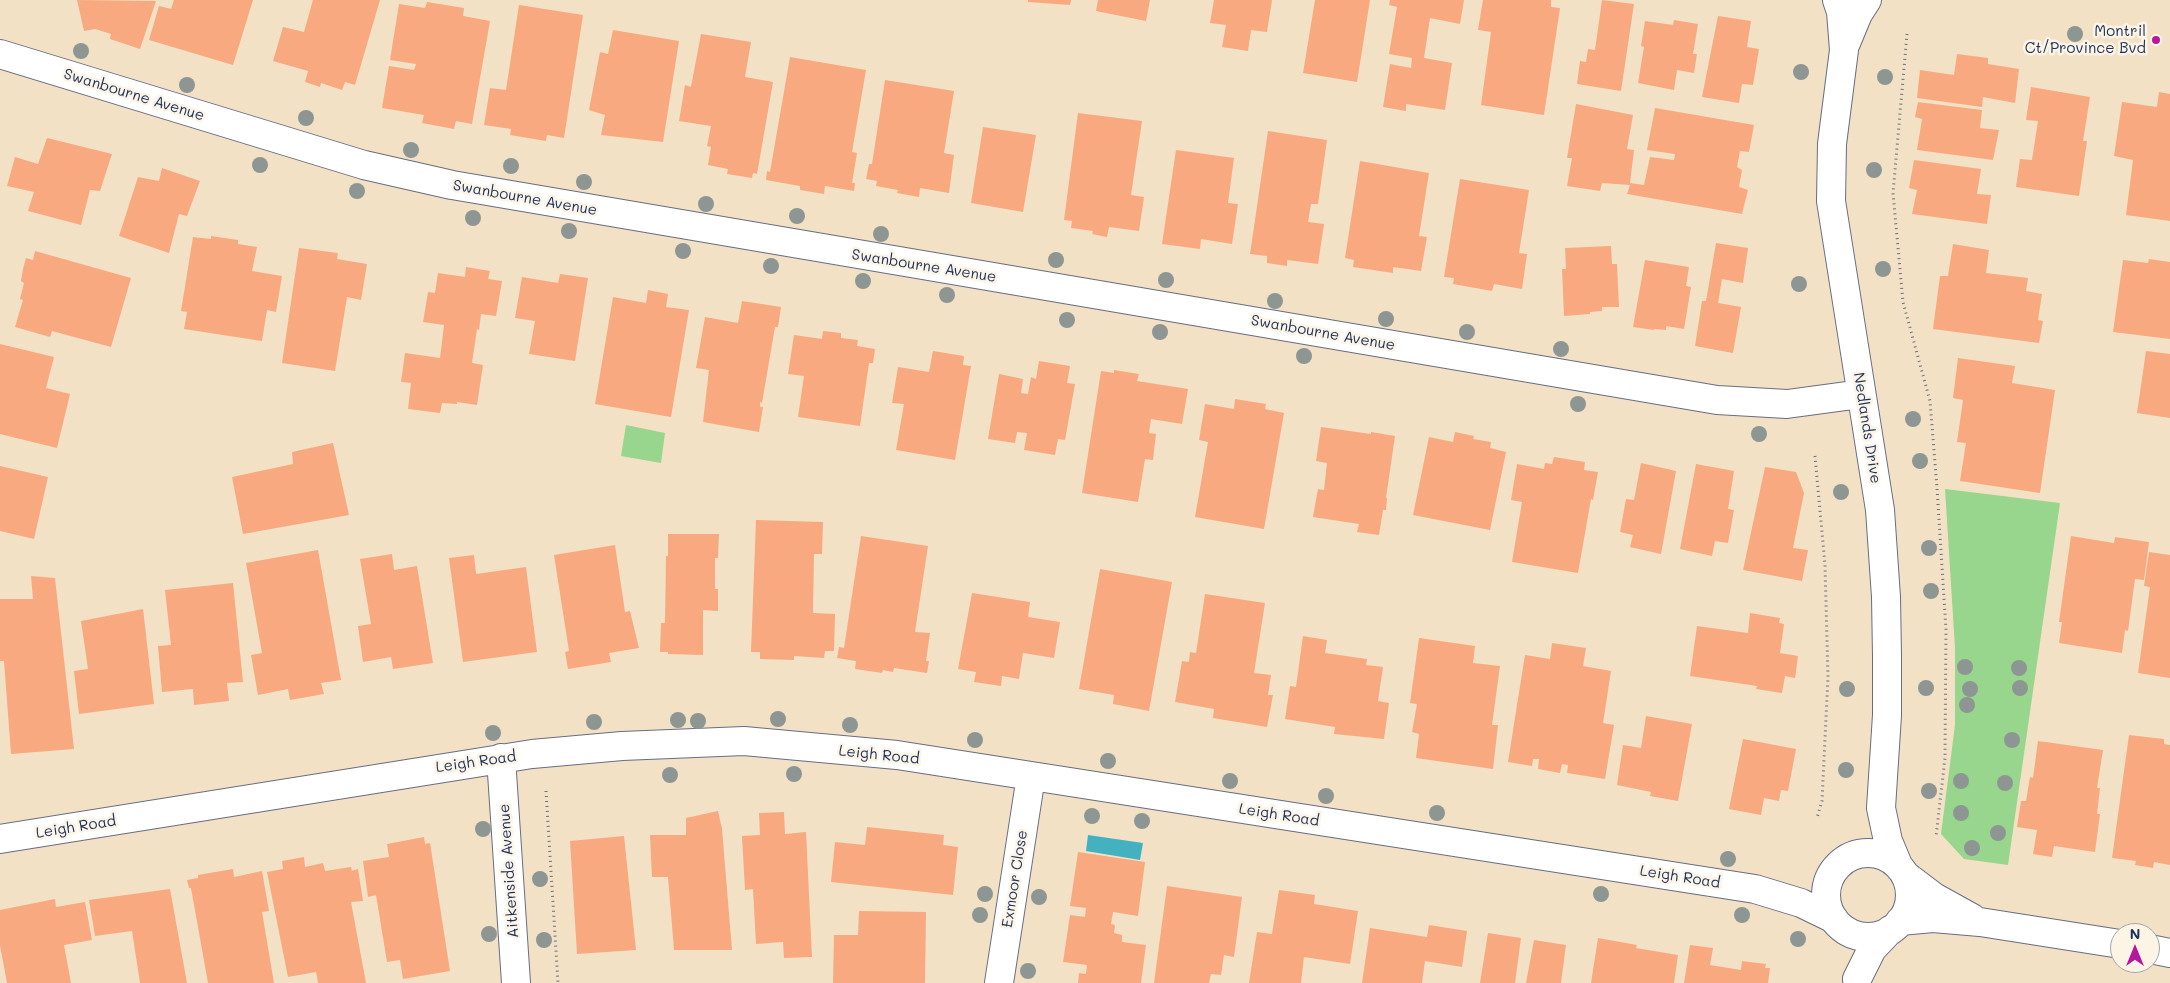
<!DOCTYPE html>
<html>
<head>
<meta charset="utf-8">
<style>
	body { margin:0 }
	#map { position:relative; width:2170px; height:983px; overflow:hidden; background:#f3e1c5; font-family:Mali,sans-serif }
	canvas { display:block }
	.north { position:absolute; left:2110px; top:923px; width:50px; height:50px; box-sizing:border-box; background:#fcf5e5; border:1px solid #a2a6af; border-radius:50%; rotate:0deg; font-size:14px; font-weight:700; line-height:20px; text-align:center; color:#1b2f5e }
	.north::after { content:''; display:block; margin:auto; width:18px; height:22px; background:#b5179e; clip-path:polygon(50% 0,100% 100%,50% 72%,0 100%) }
</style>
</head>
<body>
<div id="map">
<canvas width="2170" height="983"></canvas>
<div class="north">N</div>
</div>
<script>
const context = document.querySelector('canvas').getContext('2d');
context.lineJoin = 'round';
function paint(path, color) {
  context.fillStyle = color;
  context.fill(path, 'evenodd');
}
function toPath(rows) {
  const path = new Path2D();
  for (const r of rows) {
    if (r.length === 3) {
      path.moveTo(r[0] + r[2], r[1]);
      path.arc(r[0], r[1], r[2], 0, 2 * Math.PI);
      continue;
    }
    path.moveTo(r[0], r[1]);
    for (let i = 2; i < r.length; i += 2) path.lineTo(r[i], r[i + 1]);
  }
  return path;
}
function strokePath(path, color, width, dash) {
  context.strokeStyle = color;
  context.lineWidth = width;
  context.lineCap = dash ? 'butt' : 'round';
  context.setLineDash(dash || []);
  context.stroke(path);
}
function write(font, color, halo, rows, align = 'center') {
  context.font = font + ' Mali,sans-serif';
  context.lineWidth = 5;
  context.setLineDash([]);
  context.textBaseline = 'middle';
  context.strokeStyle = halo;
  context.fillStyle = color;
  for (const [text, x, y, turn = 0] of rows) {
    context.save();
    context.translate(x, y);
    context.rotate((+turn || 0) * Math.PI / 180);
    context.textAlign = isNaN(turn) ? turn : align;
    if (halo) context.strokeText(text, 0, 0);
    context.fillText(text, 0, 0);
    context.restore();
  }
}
paint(toPath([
	[626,425,665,433,661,463,621,456],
	[1945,489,2060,503,2008,865,1964,859,1941,834,1955,725,1955,648]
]), '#97d68c');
paint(toPath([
	[1088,835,1143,843,1140,860,1086,851]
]), '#44b1c0');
paint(toPath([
	[77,0,156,1,140,49,110,39,111,34,95,29,84,31],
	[174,0,253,0,233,65,149,40,159,6,171,9],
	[313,0,380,0,355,85,345,82,342,90,321,83,320,87,305,82,308,71,273,61,283,27,304,32],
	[1028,0,1071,0,1070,5,1028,2],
	[1098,0,1150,0,1146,21,1096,11],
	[1214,0,1272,0,1267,32,1251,30,1248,51,1222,47,1226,25,1210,23],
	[1315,0,1370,0,1357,82,1303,73],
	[1390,0,1464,0,1460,24,1430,18,1424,58,1452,63,1445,110,1406,104,1406,111,1383,107,1390,64,1411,68,1412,58,1389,54,1397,7,1389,5],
	[1483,0,1551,0,1551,7,1560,8,1544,115,1481,105,1491,32,1478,30],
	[1602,0,1634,4,1621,91,1577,84,1580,61,1586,62,1588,49,1595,50],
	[427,2,464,8,463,16,490,21,472,124,456,121,454,129,422,123,424,115,382,108,389,66,414,70,416,64,390,60,399,4,425,8],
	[519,5,583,15,564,138,547,135,546,141,510,135,511,129,484,125,490,88,506,90],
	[1718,16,1751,21,1747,47,1759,49,1753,85,1742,84,1739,103,1702,97],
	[1674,20,1698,24,1693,54,1697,54,1694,73,1677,70,1674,90,1638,83,1644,47,1641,46,1645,21,1673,25],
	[613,30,679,41,663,142,601,135,605,115,589,110,600,52,608,54],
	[701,34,751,42,745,77,773,82,757,174,753,173,752,178,727,174,728,169,708,165,711,147,707,146,711,126,679,121,685,85,691,87],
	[1957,54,1988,58,1988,64,2019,69,2015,103,1983,97,1982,107,1917,98,1920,70,1954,75],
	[790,57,866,70,852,152,857,153,852,183,855,183,854,191,825,186,824,194,800,190,800,186,766,180,767,171,770,172],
	[885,80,954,91,944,153,954,155,949,193,920,188,919,197,897,193,898,190,876,186,877,181,866,179,869,164,872,164],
	[2031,87,2090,97,2083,141,2087,141,2079,196,2016,187,2020,159,2032,160,2038,121,2026,120],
	[2159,92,2170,94,2170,221,2126,215,2133,160,2114,156,2122,102,2157,107],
	[1918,102,1982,110,1980,128,1999,130,1993,160,1917,150,1922,119,1915,117],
	[1576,104,1633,115,1627,149,1634,150,1630,183,1644,185,1650,157,1674,160,1675,154,1647,150,1655,108,1754,125,1749,152,1740,151,1737,167,1742,170,1739,187,1748,190,1742,214,1627,194,1630,185,1602,183,1600,191,1567,186,1572,158,1567,158],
	[1078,113,1142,121,1131,195,1144,197,1139,231,1109,227,1107,237,1092,234,1093,231,1071,228,1072,221,1064,220],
	[983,127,1036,135,1023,212,971,203],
	[1268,131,1327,140,1318,204,1311,204,1308,222,1324,224,1318,264,1287,260,1287,266,1267,263,1267,256,1250,254],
	[47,138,112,154,100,191,90,190,81,225,28,211,34,192,7,186,15,157,38,164],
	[1176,150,1234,158,1228,203,1238,204,1232,244,1201,239,1200,249,1162,244],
	[1914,160,1981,169,1977,194,1991,195,1987,224,1912,214,1917,190,1909,188],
	[1360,161,1429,173,1419,236,1427,237,1421,271,1393,267,1393,273,1353,267,1354,260,1345,258],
	[162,168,200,181,187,216,179,214,169,253,119,236,138,177,159,181],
	[1460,179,1529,190,1519,253,1527,254,1522,289,1494,284,1492,291,1453,284,1454,278,1444,277],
	[211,236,238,240,238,244,257,247,252,271,282,276,276,312,267,310,262,341,184,329,187,312,181,311,193,237,211,239],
	[1716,243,1748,248,1743,283,1722,279,1718,303,1741,307,1733,353,1695,346,1702,301,1706,301],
	[1953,244,1989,250,1986,273,2028,278,2026,291,2042,294,2038,320,2043,321,2039,343,1933,329,1940,276,1948,276],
	[1611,246,1612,264,1617,264,1619,307,1602,307,1602,311,1590,312,1590,314,1564,316,1562,269,1566,269,1565,248],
	[299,248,338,253,337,259,367,264,361,300,347,297,335,371,282,363],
	[35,251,131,278,111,347,52,331,50,337,15,327,23,300,20,299,24,283,21,281,23,269,26,258,33,260],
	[2149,259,2170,262,2170,339,2113,332,2123,260,2148,263],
	[1645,260,1689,267,1686,286,1691,287,1684,329,1666,326,1666,330,1654,329,1654,330,1633,327],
	[466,267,490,271,488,279,502,281,496,316,481,314,479,330,477,329,472,363,483,365,477,405,457,402,457,404,442,403,440,413,408,409,411,383,401,382,405,353,440,358,444,325,423,322,428,292,435,293,438,273,465,277],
	[560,274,588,278,575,361,529,354,535,321,515,318,522,277,558,283],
	[648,290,668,294,666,307,689,310,671,417,595,404,613,297,646,303],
	[742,301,781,307,778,327,775,327,762,403,760,402,760,407,763,407,759,432,703,422,709,370,696,368,705,317,738,323],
	[823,331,841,333,841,338,858,340,857,346,875,349,873,363,869,363,860,426,798,417,804,376,788,374,794,335,822,339],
	[0,344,54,357,46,388,70,394,57,448,0,434],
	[933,351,964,356,963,365,971,366,955,460,896,450,904,404,892,403,898,367,929,372],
	[2146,351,2170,354,2170,418,2137,413],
	[1958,358,2015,366,2012,383,2055,390,2040,493,1960,481,1966,443,1957,442,1963,400,1953,398],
	[1039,361,1070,366,1067,383,1075,384,1065,440,1058,439,1055,455,1024,450,1027,433,1017,432,1015,443,988,439,999,374,1023,379,1021,393,1028,394,1031,377,1036,379],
	[1114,370,1139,374,1137,381,1188,389,1182,424,1151,419,1149,433,1156,434,1153,460,1145,459,1138,502,1082,493,1101,371,1114,373],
	[1235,399,1266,404,1265,409,1284,413,1264,529,1195,517,1208,442,1199,440,1205,404,1234,409],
	[1321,427,1371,434,1371,432,1395,436,1386,498,1387,498,1386,510,1383,510,1379,535,1357,532,1359,524,1313,517,1318,489,1324,490,1327,463,1316,461],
	[1455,432,1474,436,1473,439,1491,442,1490,448,1506,452,1490,530,1413,515,1429,437,1453,442],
	[333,443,349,515,243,534,232,477,293,464,292,452],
	[1554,457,1585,462,1584,470,1598,472,1593,500,1591,499,1578,573,1512,562,1522,502,1511,500,1517,464,1544,469,1545,463,1552,464],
	[1641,463,1676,471,1661,554,1630,547,1633,535,1620,532,1626,499,1634,500],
	[1696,464,1734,471,1728,509,1734,510,1728,543,1715,541,1712,556,1680,549],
	[0,466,48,477,34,539,0,531],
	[1765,467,1796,472,1804,493,1793,548,1808,550,1802,581,1743,570],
	[756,520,823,522,822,554,814,554,813,613,835,614,834,651,825,651,824,658,794,656,794,660,760,659,760,652,751,652],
	[668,534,719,534,718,558,715,558,715,589,718,589,718,611,703,610,703,655,668,654,668,652,660,652,661,623,665,623,666,556,668,556],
	[861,536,928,546,915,632,930,633,926,661,929,661,927,673,894,668,893,672,883,670,882,673,855,669,856,661,837,658,839,647,844,648],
	[2071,536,2114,543,2115,537,2149,542,2144,580,2135,579,2128,631,2125,630,2122,653,2059,643,2062,622,2059,622],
	[615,545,625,612,630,611,639,648,609,653,611,662,568,669,565,652,569,651,554,555],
	[318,550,341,680,321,683,324,694,290,700,288,689,258,695,251,655,262,653,246,563],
	[2149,552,2170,555,2170,678,2138,673,2150,587,2144,586],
	[392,554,394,570,417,566,433,663,393,669,391,657,363,662,358,626,371,624,360,559],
	[474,555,476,574,526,567,537,652,463,662,449,558],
	[1100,569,1172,582,1149,711,1113,704,1114,695,1079,689],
	[31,576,55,578,74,749,11,754,4,661,0,661,0,599,33,599],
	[233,583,243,682,227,683,229,701,194,705,193,689,162,692,158,646,171,645,165,590],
	[972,593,1030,602,1028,617,1060,622,1054,658,1023,653,1019,679,1002,676,1001,686,974,682,976,672,958,669],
	[1205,594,1265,603,1254,673,1271,675,1268,695,1273,695,1267,727,1213,718,1214,709,1175,702,1182,661,1189,662,1190,652,1196,653],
	[143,609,154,704,79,714,74,671,88,669,81,621],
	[1750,613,1780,618,1779,623,1784,624,1780,653,1798,656,1795,678,1785,676,1782,693,1756,689,1757,686,1690,676,1697,626,1748,633],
	[1303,636,1327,640,1325,653,1367,659,1366,665,1383,667,1378,701,1389,703,1384,739,1334,734,1335,727,1285,719,1290,686,1296,687],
	[1419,638,1475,646,1473,663,1500,666,1492,725,1498,725,1493,769,1416,758,1419,734,1412,732,1417,704,1410,703],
	[1552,643,1586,648,1583,666,1611,671,1603,723,1614,725,1605,779,1567,773,1568,765,1562,764,1560,773,1538,769,1539,759,1533,759,1532,766,1508,762,1525,655,1550,659],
	[1646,716,1692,724,1678,801,1650,796,1651,792,1617,785,1623,745,1641,748],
	[2129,735,2164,739,2164,744,2170,745,2170,865,2154,862,2153,868,2135,865,2136,861,2112,858],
	[1743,739,1796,749,1788,791,1781,790,1779,801,1764,798,1761,815,1729,809],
	[2038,741,2103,750,2097,788,2100,788,2097,814,2100,814,2095,852,2054,846,2052,857,2033,854,2037,830,2017,827,2021,801,2026,801,2030,777,2033,778],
	[718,811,722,829,732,950,674,950,668,877,652,877,650,835,686,835,686,818],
	[784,812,785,834,806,832,812,957,784,958,783,942,756,944,753,889,745,890,742,836,760,835,759,813],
	[867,827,944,835,943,845,958,847,953,895,831,882,835,842,865,845],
	[624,836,636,950,577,954,570,841],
	[424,837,425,844,430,843,450,971,403,979,400,960,387,962,376,895,368,897,363,861,389,857,387,844],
	[1078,852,1145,862,1138,916,1113,912,1111,924,1115,925,1114,933,1122,935,1122,942,1146,945,1141,983,1078,983,1079,973,1086,974,1087,965,1063,962,1070,915,1085,917,1086,908,1070,906],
	[304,857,305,867,323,863,325,871,351,867,352,871,358,869,363,901,351,902,366,983,318,983,316,972,288,977,267,872,283,869,282,861],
	[233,869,234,877,262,871,269,911,262,912,274,983,208,983,191,888,189,888,187,880,198,878,198,875],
	[1167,886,1242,897,1234,957,1224,955,1221,975,1211,974,1209,983,1154,983],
	[170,889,187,983,140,983,132,931,95,936,89,900],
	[1279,890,1315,895,1314,904,1358,911,1350,964,1304,957,1301,983,1249,983,1257,932,1272,934],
	[55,899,56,907,85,902,92,940,64,945,71,983,7,983,0,945,0,910],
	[859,911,926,912,925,983,833,983,834,935,858,935],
	[1429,925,1467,931,1462,967,1425,961,1422,983,1362,983,1370,928,1427,937],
	[1488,933,1521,938,1515,983,1480,983],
	[1598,938,1637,945,1636,948,1678,955,1674,983,1591,983],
	[1534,940,1566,945,1561,983,1526,983],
	[1690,945,1713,948,1710,965,1741,970,1742,961,1766,964,1765,968,1770,968,1768,983,1684,983]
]), '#f8a980');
const minor = toPath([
	[1837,0,1841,12,1844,50,1832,144,1831,201,1880,510,1886,597,1887,656,1887,715,1881,808,1888,841,1898,865],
	[1846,43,1858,14,1867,0],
	[0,54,364,165,452,185,1717,400,1787,404,1861,394],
	[501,758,516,983],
	[0,839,532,754,622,746,744,741,897,755,1755,889,1801,903,1834,919],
	[1868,895,42],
	[1905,875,1934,897,1972,918],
	[1900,921,1933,918,1980,922,2120,944],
	[2150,949,2170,953],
	[1857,979,1872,949,1890,930],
	[999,983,1031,776]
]);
strokePath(minor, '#676d82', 30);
strokePath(toPath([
	[1907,34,1893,193,1903,302,1930,401,1937,488,1946,630,1945,758,1936,837],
	[1815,456,1825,565,1828,677,1822,801,1817,818],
	[546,791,558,983]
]), '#676d82', 3, [1, 4]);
strokePath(minor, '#fff', 28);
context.fillStyle = '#8d9693';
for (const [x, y] of [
	[2075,34],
	[81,51],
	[1801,72],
	[1885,77],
	[187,85],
	[306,118],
	[411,150],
	[260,165],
	[511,166],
	[1874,170],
	[584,182],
	[357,191],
	[706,204],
	[797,216],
	[473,218],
	[569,231],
	[881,234],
	[683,251],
	[1056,260],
	[771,266],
	[1883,269],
	[1166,280],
	[863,281],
	[1799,284],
	[947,295],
	[1275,301],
	[1386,319],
	[1067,320],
	[1160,332],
	[1467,332],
	[1561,349],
	[1304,356],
	[1578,404],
	[1913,419],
	[1759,434],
	[1920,461],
	[1841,492],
	[1929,548],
	[1931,591],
	[1965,667],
	[2019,668],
	[1926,688],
	[2020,688],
	[1847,689],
	[1970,689],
	[1967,705],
	[778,719],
	[678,720],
	[698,721],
	[594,722],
	[850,725],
	[493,733],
	[975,740],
	[2012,740],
	[1108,761],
	[1846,770],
	[794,774],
	[670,775],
	[1230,781],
	[1961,781],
	[2005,783],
	[1929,791],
	[1326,796],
	[1437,813],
	[1961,813],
	[1092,816],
	[1142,821],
	[483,829],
	[1998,833],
	[1972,848],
	[1728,859],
	[540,879],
	[985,894],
	[1601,894],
	[1039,897],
	[980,915],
	[1742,915],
	[489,934],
	[1798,939],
	[544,940],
	[1028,971]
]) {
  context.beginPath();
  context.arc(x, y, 8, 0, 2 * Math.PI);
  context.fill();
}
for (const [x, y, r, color] of [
	[2156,40,5,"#b5179e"]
]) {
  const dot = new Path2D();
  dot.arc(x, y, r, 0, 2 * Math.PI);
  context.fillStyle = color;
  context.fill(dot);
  strokePath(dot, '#fcf5e5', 2);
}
write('15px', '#1b2f5e', '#fcf5e5', [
	["Montril",2146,31],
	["Ct/Province Bvd",2146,48]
], 'right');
write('15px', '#1b2f5e', '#fcf5e5', [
	["Swanbourne Avenue",134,95,17],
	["Swanbourne Avenue",525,198,10],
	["Swanbourne Avenue",924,266,9],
	["Swanbourne Avenue",1323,333,10],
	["Nedlands Drive",1867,428,81],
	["Leigh Road",879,755,6],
	["Leigh Road",476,762,-8],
	["Leigh Road",1279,815,9],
	["Leigh Road",76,827,-9],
	["Aitkenside Avenue",509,871,-94],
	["Leigh Road",1680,877,9],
	["Exmoor Close",1015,879,-81]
]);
</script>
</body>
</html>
